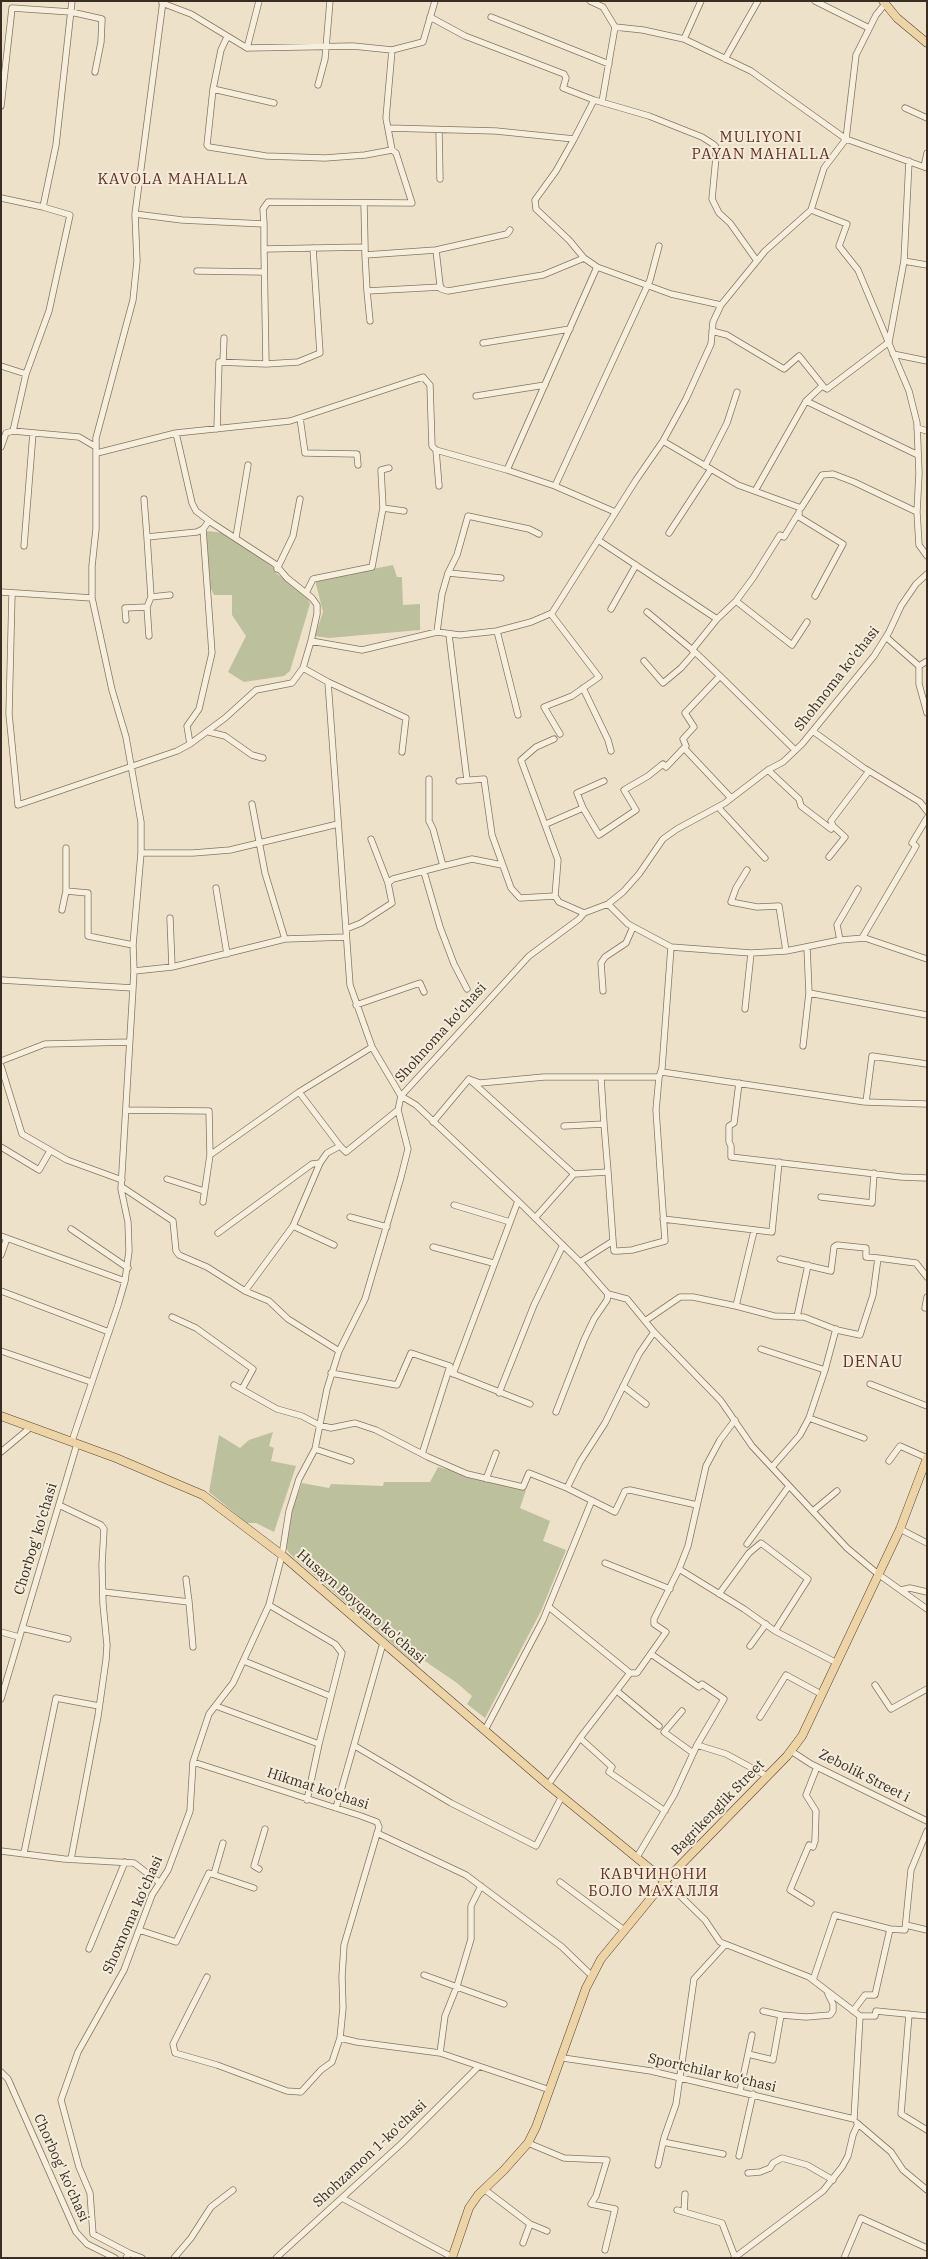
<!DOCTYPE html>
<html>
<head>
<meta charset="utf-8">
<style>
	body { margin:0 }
	#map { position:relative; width:928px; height:2259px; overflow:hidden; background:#ede1ca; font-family:"IBM Plex Serif",serif }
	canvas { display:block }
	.frame { position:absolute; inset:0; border:2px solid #3a2d22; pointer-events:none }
</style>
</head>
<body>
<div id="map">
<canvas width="928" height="2259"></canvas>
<div class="frame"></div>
</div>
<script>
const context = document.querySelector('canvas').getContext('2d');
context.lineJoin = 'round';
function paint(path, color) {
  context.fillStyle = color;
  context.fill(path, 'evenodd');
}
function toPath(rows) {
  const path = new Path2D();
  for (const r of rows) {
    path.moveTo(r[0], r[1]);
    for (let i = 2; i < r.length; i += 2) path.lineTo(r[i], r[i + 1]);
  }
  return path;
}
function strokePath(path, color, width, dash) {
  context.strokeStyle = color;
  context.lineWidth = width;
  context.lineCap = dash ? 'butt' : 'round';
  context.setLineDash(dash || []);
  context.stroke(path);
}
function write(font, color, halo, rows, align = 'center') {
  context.font = font + ' "IBM Plex Serif",serif';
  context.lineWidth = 4;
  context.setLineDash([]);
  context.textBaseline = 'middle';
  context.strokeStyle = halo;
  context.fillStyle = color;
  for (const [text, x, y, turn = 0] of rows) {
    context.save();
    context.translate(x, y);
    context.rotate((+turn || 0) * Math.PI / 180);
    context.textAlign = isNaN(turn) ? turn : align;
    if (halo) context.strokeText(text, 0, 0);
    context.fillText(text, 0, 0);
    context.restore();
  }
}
paint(toPath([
	[207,531,225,533,274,568,276,573,307,596,310,604,290,671,284,676,244,682,228,672,246,636,232,615,232,595,214,595,209,585,205,549],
	[393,565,397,577,402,577,403,605,420,604,420,630,329,638,315,636,323,612,315,580],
	[273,1432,269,1446,274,1448,271,1461,296,1466,274,1532,256,1523,247,1523,209,1492,219,1435,240,1448,249,1440],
	[438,1467,526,1490,520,1508,550,1521,543,1541,566,1550,541,1611,485,1718,467,1704,472,1696,457,1683,422,1659,417,1665,290,1554,286,1548,291,1513,302,1483,329,1488,331,1484,383,1486,384,1482,430,1482]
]), '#bdc09d');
const minor = toPath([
	[259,1,247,48,353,46,392,50,423,42,435,1],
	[590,1,603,7,615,27],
	[701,1,684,39,751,71,846,139,927,168],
	[815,1,869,28],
	[162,3,191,14,247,48],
	[430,17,465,36,564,74,566,78,563,88,594,100],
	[491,17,609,64],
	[227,37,221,50,213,89,207,145,209,147,266,156,325,158,365,155,392,150,386,118,392,50],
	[725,59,758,1],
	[318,85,325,59,330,1],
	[213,89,274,103],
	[602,102,615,27,643,30,684,39],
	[1,106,12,8,71,12,102,19,101,42,95,72],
	[905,108,927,118],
	[388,128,496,131,574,139,556,171,535,200,536,209,569,240,584,258,597,267,671,294,721,305],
	[439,131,440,179],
	[574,139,594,100,649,116,702,137,713,144,716,147,716,157,712,199,719,213,730,223,757,261],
	[924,167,927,153],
	[1,198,43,207],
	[364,204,365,247],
	[811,210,847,224,839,246,858,270,909,391,917,423,919,473,917,512],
	[135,214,182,220,264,224,264,249,365,247,365,255,436,250,507,234,510,230],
	[264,224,263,209,268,202,412,203,396,153,392,150],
	[264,249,266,364,298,362,320,353,313,248],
	[436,250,440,285,441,289,448,291,543,275,584,258],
	[365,255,367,291,441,287],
	[904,261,927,265],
	[597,267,507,470,555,486,615,512],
	[197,271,264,272],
	[367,291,370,321],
	[712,331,727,335,784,369,799,356,823,386],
	[483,343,570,329],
	[893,354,927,361],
	[223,362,224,338],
	[1,366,26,374],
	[476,396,545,385],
	[806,401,822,386,827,389,889,342,904,261,909,161],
	[300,418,305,453,357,454,358,465],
	[917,428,927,431],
	[217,429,219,362,266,364],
	[13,431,26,374,49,311,70,215,43,207,56,145,72,1],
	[176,433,192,503,196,511,212,523,275,564,287,578,312,598,317,605,317,614,311,641],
	[663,441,738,485,801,508,822,475,833,474,854,482,917,512,919,545,927,556],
	[1,447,6,433,13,431,79,437,96,447],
	[436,450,439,486],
	[97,453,176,433,290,421,423,377,430,385,432,446,436,450,507,470],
	[705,466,727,423,737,392],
	[555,486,650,280,659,246],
	[755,491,806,401,918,455],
	[144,499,147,537,197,532,203,529,209,521],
	[383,508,404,511],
	[799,512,799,517,843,544,815,596],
	[669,533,711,469],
	[147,537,151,597,170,595],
	[236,537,248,465],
	[598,540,717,619],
	[24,546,33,433],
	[277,569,293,536,300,499],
	[448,573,457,555,468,516,529,529,539,534],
	[1,592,92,598],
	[306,593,313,579,372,567,383,508,381,470,389,468],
	[12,594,9,714,18,805,177,751,190,744,225,718,256,690,292,683,303,668,311,641,362,650,437,632,460,635,497,631,531,622,552,613,636,480,663,441,686,399,711,344,713,322,721,305,765,251,811,210,824,168,846,139,856,55,876,15,885,4],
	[736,601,792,645,807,622],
	[611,609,636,565],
	[647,612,695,652],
	[551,614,599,677,572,696,544,707,560,734],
	[126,620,125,608,147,607],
	[497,631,518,715],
	[437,632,442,594,448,573,501,578],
	[449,635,467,780],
	[149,636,147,607,151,597],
	[886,637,919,666,919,684,927,713],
	[692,650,717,619,736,601,753,578,780,535,784,537,798,514],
	[644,661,663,683,681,668,695,652,720,676],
	[919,666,927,661],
	[303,668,328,682,350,985,372,1047,401,1096,416,1105,518,1201,580,1262,608,1294,627,1299,654,1332,721,1401,752,1446,847,1548,878,1574,927,1609],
	[328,682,406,718,402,752],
	[583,688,608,740,611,751],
	[209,732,225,736,252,755,263,758],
	[814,732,864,768,920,802,927,811],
	[554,739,536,747,521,760,558,860,555,896,559,902,584,913],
	[190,744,187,726,199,709,212,653,203,529],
	[768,770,799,799,801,806,831,829,833,826],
	[459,781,484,779,492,835,511,888,520,898,555,896],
	[731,798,684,748,686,746,683,739,694,727,685,713,720,676,795,750],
	[252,804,265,873,285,939],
	[718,807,765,858],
	[583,808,599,835,636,810,624,790,648,776,663,764,666,767,684,748],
	[546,824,583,808,577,793,604,781],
	[141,853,193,853,230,850,338,824],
	[829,857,845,837,833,826,831,821,869,771],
	[443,866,472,859,502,865],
	[747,870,736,888,731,902,757,907,779,906,786,951],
	[424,872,440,927,454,964,467,989],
	[388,883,393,879,443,866,433,829,429,821,429,779],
	[216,888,227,954],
	[66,891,66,848],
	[608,904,628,924,671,947,751,953],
	[62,910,66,891,88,893,88,936,133,945],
	[170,918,172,967],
	[346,929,361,923,392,903,388,883,371,839],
	[862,938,916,846,912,843,927,818],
	[840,940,837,925,858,889],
	[807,947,809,993,927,1015],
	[134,971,172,967,285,939,346,937],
	[1,980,133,988],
	[603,991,601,963,605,957,626,943,633,927],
	[356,1005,420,983,424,992],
	[745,1009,751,953,786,951,840,940,865,938,927,959],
	[803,1046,809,993],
	[1,1061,45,1044,129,1042],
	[1,1066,22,1134,67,1160,122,1180],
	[662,1072,865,1102,927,1104],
	[601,1078,604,1124],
	[469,1079,480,1083,544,1077,659,1077,662,1068,671,947],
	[739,1083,734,1123,729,1126,729,1142,731,1146,731,1157,901,1177,927,1178],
	[866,1102,872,1056,927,1064],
	[127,1110,209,1111,210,1155,299,1092],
	[433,1122,469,1079,574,1174,608,1172,613,1241],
	[564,1126,604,1124,608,1172],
	[340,1146,299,1092,372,1047],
	[1,1147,39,1170,50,1151],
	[167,1179,204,1191],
	[122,1187,173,1221,176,1251,179,1255,207,1267,245,1291,269,1301,288,1319,339,1351],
	[821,1197,872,1203,874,1173],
	[203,1202,210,1155],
	[454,1205,510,1222],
	[350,1217,387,1227],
	[535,1218,574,1174],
	[663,1219,772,1232,779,1162],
	[293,1226,334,1245],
	[71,1229,128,1268],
	[754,1231,736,1306,774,1316,804,1317,837,1330,860,1335,873,1295,878,1258,866,1257,866,1248,837,1245,834,1247,831,1271,780,1259],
	[218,1233,312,1164,320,1163],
	[1,1236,125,1281],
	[433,1247,493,1263],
	[1,1255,7,1238],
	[878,1258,916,1263,927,1277],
	[580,1262,613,1241,614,1251,618,1251,632,1250,665,1241,656,1110,659,1077],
	[1,1291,109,1332],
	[245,1291,293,1226,320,1163,327,1153,340,1146,346,1152,398,1110],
	[927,1297,925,1308,927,1308],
	[172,1317,196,1328,253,1369,242,1389],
	[797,1317,808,1265],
	[645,1321,680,1297,693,1297,736,1306],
	[761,1349,825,1370,836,1329],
	[1,1351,91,1382],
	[449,1372,530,1404],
	[331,1373,397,1385,411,1353,450,1366,422,1454],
	[453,1374,518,1201],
	[870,1384,927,1406],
	[234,1385,277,1409,302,1416,319,1425,331,1428,355,1423,376,1430,428,1457,467,1474,523,1487,529,1473,567,1488,615,1512,625,1491,630,1490,697,1505],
	[623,1386,646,1404],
	[499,1393,534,1305,563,1245],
	[556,1412,584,1340,594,1319,607,1300,608,1294],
	[809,1418,864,1438],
	[72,1441,118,1305,125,1281,129,1251,128,1222,121,1189,134,971,133,945,141,853,141,822,126,737,112,690,92,598,92,566,96,529,96,438,133,300,137,261,135,214,163,1],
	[315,1449,351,1461],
	[1,1452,31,1427],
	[889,1461,900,1446,927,1458],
	[772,1467,800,1435,809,1418,825,1370],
	[486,1479,496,1453],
	[567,1488,580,1462,605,1423,639,1354,654,1332],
	[59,1505,101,1525,104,1529,102,1565,103,1604,107,1645,106,1660,98,1716,71,1859],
	[813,1511,837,1491],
	[900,1529,927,1543],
	[747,1544,789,1486],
	[605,1563,670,1589],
	[679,1569,744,1609,775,1631,835,1662],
	[186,1579,189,1602],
	[901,1590,910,1588,927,1592],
	[104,1592,189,1602,193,1647],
	[719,1594,749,1553,761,1543,808,1579,775,1631],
	[269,1605,335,1644,342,1653,319,1744],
	[549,1607,630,1673,637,1673,666,1632,654,1624,654,1619,679,1569,688,1546,706,1466,720,1440,735,1420],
	[22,1628,68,1639],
	[1,1632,19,1637],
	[750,1646,766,1624],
	[244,1661,330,1696],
	[875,1685,891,1709,927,1689],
	[617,1691,659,1726],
	[1,1699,77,1444],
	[216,1706,319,1744,307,1800],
	[682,1711,664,1732,693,1753],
	[760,1717,786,1675,821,1694],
	[485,1730,543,1620,592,1500],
	[580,1738,612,1767,609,1772,665,1811],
	[697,1745,726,1754,767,1776],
	[355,1746,451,1803,536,1846,562,1796],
	[791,1751,811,1764,927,1821],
	[193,1762,361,1816,377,1822,379,1827,344,1945,342,1977,343,2008,340,2038,332,2062,321,2070,301,2092,287,2091,217,2065,175,2053,173,2044,207,1977],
	[548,1785,580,1738,630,1673],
	[336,1808,383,1643],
	[377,1833,466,1875,562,1947,591,1975],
	[1,1851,64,1859,134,1863,160,1883],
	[24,1853,56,1698,99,1706],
	[637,1857,674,1795,697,1745,724,1699,702,1684,699,1687,651,1654],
	[259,1869,254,1866,265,1829],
	[214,1874,223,1843],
	[665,1881,705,1920,720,1942,809,1977,860,2016,875,2016,876,2011,927,2016],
	[560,1882,624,1930],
	[811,1903,790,1890,809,1845,813,1847,815,1841,816,1811,806,1795,817,1767],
	[906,1925,927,1930],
	[139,1930,176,1942,209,1873,254,1888],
	[89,1949,125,1862],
	[424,1975,504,2004],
	[813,1980,835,1915,890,1929,905,1930,911,1870,927,1831],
	[763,2011,781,2015],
	[853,2011,865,1995,875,1995,890,1929],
	[909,2014,901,2114,927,2130],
	[340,2038,357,2042,440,2053,550,2090],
	[440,2053,445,2016,457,1986,471,1939,471,1906,481,1886],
	[748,2054,752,2035],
	[563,2058,651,2071,854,2119],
	[1,2072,8,2079,76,2232,87,2244,115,2258],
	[740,2091,748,2054,773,2060,781,2015,806,2017,830,2015,833,2011,833,2004,828,1994],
	[854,2119,860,2016],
	[857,2123,891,2152,903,2170,927,2190],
	[663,2142,723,2154],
	[528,2143,564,2158,607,2160,596,2196,591,2204,615,2209,605,2250],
	[739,2156,753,2094],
	[658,2165,664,2138,676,2104,694,1979,725,1945],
	[748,2173,760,2172,770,2168,773,2163,782,2158,807,2165,833,2180],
	[484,2189,530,2224,523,2243],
	[342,2198,452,2257],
	[677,2210,722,2223,735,2257],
	[684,2212,685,2194],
	[530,2224,547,2231],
	[129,2253,93,2234,90,2193,79,2167,61,2100,78,2052,124,1970,152,1895,168,1870,190,1811,193,1762,209,1714,233,1683,269,1605,282,1555,289,1511,299,1479,315,1449,327,1389,339,1351,365,1299,401,1177,408,1149,398,1110,401,1096,529,956,579,919,584,913,608,904,623,892,639,874,663,839,677,829,725,803,768,770,783,762,802,744,874,656,889,632,901,606,916,584,927,574],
	[126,2258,129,2253,142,2258],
	[174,2258,191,2238,211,2207,233,2190],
	[276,2258,402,2143,478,2067],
	[734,2258,823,2191,842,2167,848,2156,853,2135,858,2124],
	[844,2258,861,2218,927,2248]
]);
const major = toPath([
	[883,1,897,18,927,43],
	[1,1416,116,1458,203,1495,282,1555,548,1785,665,1881],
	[452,2258,469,2208,478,2195,504,2170,528,2143,536,2127,586,1988,601,1959,665,1881,787,1756,802,1736,900,1529,927,1458]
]);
strokePath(minor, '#89745f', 7);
strokePath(major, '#574233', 9);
strokePath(minor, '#f7efde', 5.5);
strokePath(major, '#ecd4a6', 8);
write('14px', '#3a2d22', '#f4ecda', [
	["Shohnoma ko'chasi",837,679,-52],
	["Shohnoma ko'chasi",441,1033,-48],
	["Сhorbog' ko'chasi",36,1539,-73],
	["Husayn Boyqaro ko'chasi",361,1607,41],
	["Zebolik Street i",864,1776,27],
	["Hikmat ko'chasi",318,1789,18],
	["Bagrikenglik Street",718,1808,-46],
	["Shoxnoma ko'chasi",133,1915,-66],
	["Sportchilar ko‘chasi",712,2073,13],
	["Shohzamon 1-ko'chasi",370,2154,-43],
	["Chorbog' ko'chasi",61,2168,66]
]);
context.letterSpacing = '1px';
write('15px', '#642f24', '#f4ecda', [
	["MULIYONI",761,138],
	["PAYAN MAHALLA",761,155],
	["KAVOLA MAHALLA",173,180],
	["КАВЧИНОНИ",654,1875],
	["БОЛО МАХАЛЛЯ",654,1892]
]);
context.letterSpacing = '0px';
context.letterSpacing = '1px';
write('16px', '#642f24', '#f4ecda', [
	["DENAU",873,1362]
]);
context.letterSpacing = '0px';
</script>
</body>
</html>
